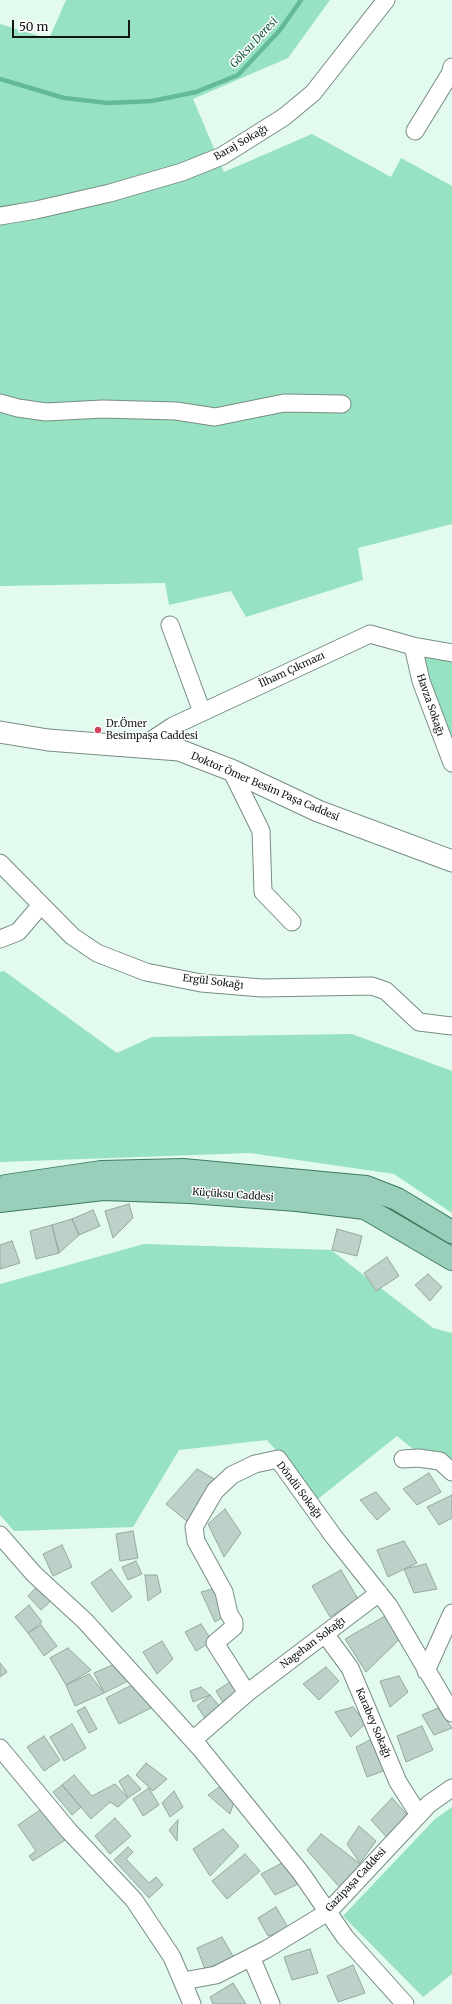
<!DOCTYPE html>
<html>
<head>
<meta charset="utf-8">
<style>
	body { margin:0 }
	#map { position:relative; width:452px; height:2004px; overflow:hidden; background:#e3faef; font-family:Merriweather,serif }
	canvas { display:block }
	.scale { position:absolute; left:12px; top:20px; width:118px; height:18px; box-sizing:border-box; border:2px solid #101814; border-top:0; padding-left:5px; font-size:12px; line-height:14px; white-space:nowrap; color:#101814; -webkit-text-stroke:3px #fff; paint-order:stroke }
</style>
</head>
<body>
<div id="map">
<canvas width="452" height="2004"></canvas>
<div class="scale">50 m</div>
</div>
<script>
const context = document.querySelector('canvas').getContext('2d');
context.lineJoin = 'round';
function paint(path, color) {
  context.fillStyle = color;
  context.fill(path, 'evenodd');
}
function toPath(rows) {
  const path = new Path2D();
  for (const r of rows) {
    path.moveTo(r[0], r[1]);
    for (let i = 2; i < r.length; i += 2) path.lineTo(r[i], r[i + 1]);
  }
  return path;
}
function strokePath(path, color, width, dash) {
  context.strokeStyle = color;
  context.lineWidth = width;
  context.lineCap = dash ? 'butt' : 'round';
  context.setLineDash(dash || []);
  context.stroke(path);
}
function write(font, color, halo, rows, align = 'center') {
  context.font = font + ' Merriweather,serif';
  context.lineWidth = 3;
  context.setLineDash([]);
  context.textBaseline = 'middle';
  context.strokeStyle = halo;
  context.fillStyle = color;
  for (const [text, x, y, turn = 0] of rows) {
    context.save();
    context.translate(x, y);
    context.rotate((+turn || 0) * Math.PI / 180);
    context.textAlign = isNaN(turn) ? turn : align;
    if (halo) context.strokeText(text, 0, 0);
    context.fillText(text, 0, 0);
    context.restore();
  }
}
paint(toPath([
	[66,0,330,0,288,58,193,99,224,172,312,134,391,177,401,158,452,186,452,524,358,548,363,580,246,617,231,591,169,605,165,583,0,586,0,24,49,39],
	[413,638,452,649,452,761],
	[4,971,117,1053,152,1037,352,1034,452,1071,452,1213,394,1174,250,1153,0,1162,0,972],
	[144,1244,331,1250,433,1328,452,1333,452,1481,397,1436,318,1499,267,1440,179,1450,133,1527,14,1531,0,1515,0,1284],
	[452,1807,452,1974,423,1997,343,1916,435,1819]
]), '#96e2c2');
strokePath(toPath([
	[0,79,64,98,108,103,152,101,196,92,238,75,280,30,301,0]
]), '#63ba97', 4.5);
const building = toPath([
	[129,1204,133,1218,113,1238,105,1211,129,1204],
	[93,1210,100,1226,79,1235,72,1219,93,1210],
	[72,1219,79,1235,59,1253,52,1225,72,1219],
	[52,1225,59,1253,36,1259,30,1231,52,1225],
	[337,1229,362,1236,357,1256,332,1250,337,1229],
	[12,1241,20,1263,0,1269,0,1245,12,1241],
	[387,1257,399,1276,376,1291,364,1273,387,1257],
	[428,1274,442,1287,430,1301,415,1285,428,1274],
	[197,1469,216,1480,194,1527,166,1504,197,1469],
	[429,1473,441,1492,417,1505,403,1489,429,1473],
	[376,1492,390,1509,377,1520,360,1500,376,1492],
	[452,1495,452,1518,439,1525,427,1507,452,1495],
	[225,1509,241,1533,224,1557,208,1524,225,1509],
	[133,1531,138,1558,120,1561,116,1534,133,1531],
	[404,1541,417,1563,388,1577,377,1550,404,1541],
	[62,1545,72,1567,53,1576,43,1554,62,1545],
	[136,1561,142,1574,128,1580,122,1567,136,1561],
	[426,1564,437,1589,414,1593,404,1569,426,1564],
	[111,1569,132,1597,112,1612,91,1583,111,1569],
	[341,1570,358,1599,330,1617,312,1586,341,1570],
	[145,1575,157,1575,161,1592,148,1601,145,1575],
	[42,1581,53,1599,41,1610,28,1596,42,1581],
	[216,1588,229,1614,215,1622,201,1592,216,1588],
	[29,1605,42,1622,28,1633,15,1617,29,1605],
	[387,1615,405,1634,366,1672,345,1639,387,1615],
	[201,1624,212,1641,196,1651,185,1632,201,1624],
	[41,1625,57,1646,44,1656,28,1633,41,1625],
	[162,1641,173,1659,157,1674,143,1652,162,1641],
	[68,1648,91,1670,66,1685,50,1658,68,1648],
	[119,1662,128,1681,104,1693,94,1673,119,1662],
	[0,1663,7,1672,0,1677,0,1663],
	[326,1667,339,1681,319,1700,303,1684,326,1667],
	[89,1674,104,1693,75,1706,66,1685,89,1674],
	[399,1676,408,1692,390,1707,380,1681,399,1676],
	[233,1680,240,1692,224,1704,216,1691,233,1680],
	[138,1682,151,1708,119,1724,106,1698,138,1682],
	[201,1687,210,1695,193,1702,190,1691,201,1687],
	[210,1695,221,1708,206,1720,197,1706,210,1695],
	[85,1707,97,1729,89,1733,77,1711,85,1707],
	[353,1707,366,1723,351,1737,335,1712,353,1707],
	[438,1708,452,1728,434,1735,422,1715,438,1708],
	[72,1724,86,1748,64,1761,50,1737,72,1724],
	[422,1726,433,1750,406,1762,397,1736,422,1726],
	[44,1736,60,1760,44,1771,27,1747,44,1736],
	[370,1740,386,1770,367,1777,356,1747,370,1740],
	[146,1763,167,1779,153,1791,136,1775,146,1763],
	[74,1775,92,1796,115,1784,128,1798,118,1807,110,1802,91,1819,62,1785,74,1775],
	[128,1775,141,1789,128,1798,119,1781,128,1775],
	[62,1785,81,1807,72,1815,53,1792,62,1785],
	[222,1785,234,1802,230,1814,208,1795,222,1785],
	[149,1788,159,1805,143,1816,133,1799,149,1788],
	[174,1791,183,1807,170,1817,162,1803,174,1791],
	[392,1798,413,1821,392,1843,371,1820,392,1798],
	[43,1808,65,1840,33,1861,29,1856,36,1851,18,1825,43,1808],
	[115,1818,131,1836,110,1854,95,1836,115,1818],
	[178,1820,177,1841,169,1830,178,1820],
	[359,1826,376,1841,360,1863,347,1844,359,1826],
	[223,1829,239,1846,210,1876,193,1849,223,1829],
	[321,1834,363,1866,342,1890,307,1850,321,1834],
	[128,1847,133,1852,126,1859,149,1883,156,1877,163,1885,149,1898,114,1860,128,1847],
	[245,1854,260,1871,227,1899,212,1881,245,1854],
	[282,1863,298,1884,275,1895,261,1874,282,1863],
	[276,1907,289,1929,268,1936,258,1918,276,1907],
	[222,1937,234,1958,205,1969,197,1948,222,1937],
	[310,1949,318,1973,292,1980,284,1957,310,1949],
	[353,1965,365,1993,338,2002,327,1976,353,1965],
	[233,1983,246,2004,213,2004,210,1997,233,1983]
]);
paint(building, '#bcd2c8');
strokePath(building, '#94a99f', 1);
const minor = toPath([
	[415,131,450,74,452,67],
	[0,216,36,210,110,193,182,172,222,156,284,117,313,93,386,0],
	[0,403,18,408,46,412,103,409,176,411,215,417,284,403,342,404],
	[170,625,202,712],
	[413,646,421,681,452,763],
	[141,747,173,726,370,634,413,646,452,653],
	[231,770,261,831,263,892,292,922],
	[0,863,72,936,97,953,146,972,201,983,262,988,372,986,386,991,419,1022,452,1026],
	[0,939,18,932,41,905],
	[403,1459,418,1458,440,1461,452,1472],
	[0,1535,34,1574,85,1621,200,1748,301,1873,345,1937,405,2004],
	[325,1634,350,1668,398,1782,419,1815],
	[426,1671,452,1613],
	[247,1693,379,1593],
	[193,1740,247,1693,215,1643,234,1627,234,1622,229,1614,224,1592,196,1541,194,1527,215,1491,232,1475,255,1464,278,1459,334,1537,389,1606,452,1713],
	[0,1748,69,1831,134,1900,172,1957,192,2004],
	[251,1957,271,2004],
	[183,1981,216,1975,267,1949,328,1912,429,1804,452,1788]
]);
const tertiary = toPath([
	[0,732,48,740,179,750,231,770,318,811,452,861]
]);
const primary = toPath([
	[6,1186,101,1172,183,1170,366,1187,397,1199,452,1232],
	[0,1201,103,1189,190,1192,297,1200,365,1208,452,1259]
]);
strokePath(minor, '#788d83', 19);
strokePath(tertiary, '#788d83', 23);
strokePath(primary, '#3d7a62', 24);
strokePath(minor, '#fff', 17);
strokePath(tertiary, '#fff', 21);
strokePath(primary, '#99cfba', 22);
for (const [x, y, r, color] of [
	[98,730,4,"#d5455b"]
]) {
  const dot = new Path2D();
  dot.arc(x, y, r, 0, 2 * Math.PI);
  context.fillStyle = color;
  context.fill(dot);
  strokePath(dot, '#fff', 1.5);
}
write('10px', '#101814', '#fff', [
	["Baraj Sokağı",241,143,-30],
	["İlham Çıkmazı",292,670,-25],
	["Havza Sokağı",430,705,71],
	["Doktor Ömer Besim Paşa Caddesi",265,787,23],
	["Ergül Sokağı",213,982,7],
	["Küçüksu Caddesi",233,1195,4],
	["Döndü Sokağı",299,1490,53],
	["Nagehan Sokağı",313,1643,-37],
	["Karabey Sokağı",373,1723,67],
	["Gazipaşa Caddesi",356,1880,-47]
]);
write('10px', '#101814', '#fff', [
	["Dr.Ömer",106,724],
	["Besimpaşa Caddesi",106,736]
], 'left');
write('italic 11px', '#0d543d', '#fff', [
	["Göksu Deresi",254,43,-47]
]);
</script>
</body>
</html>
